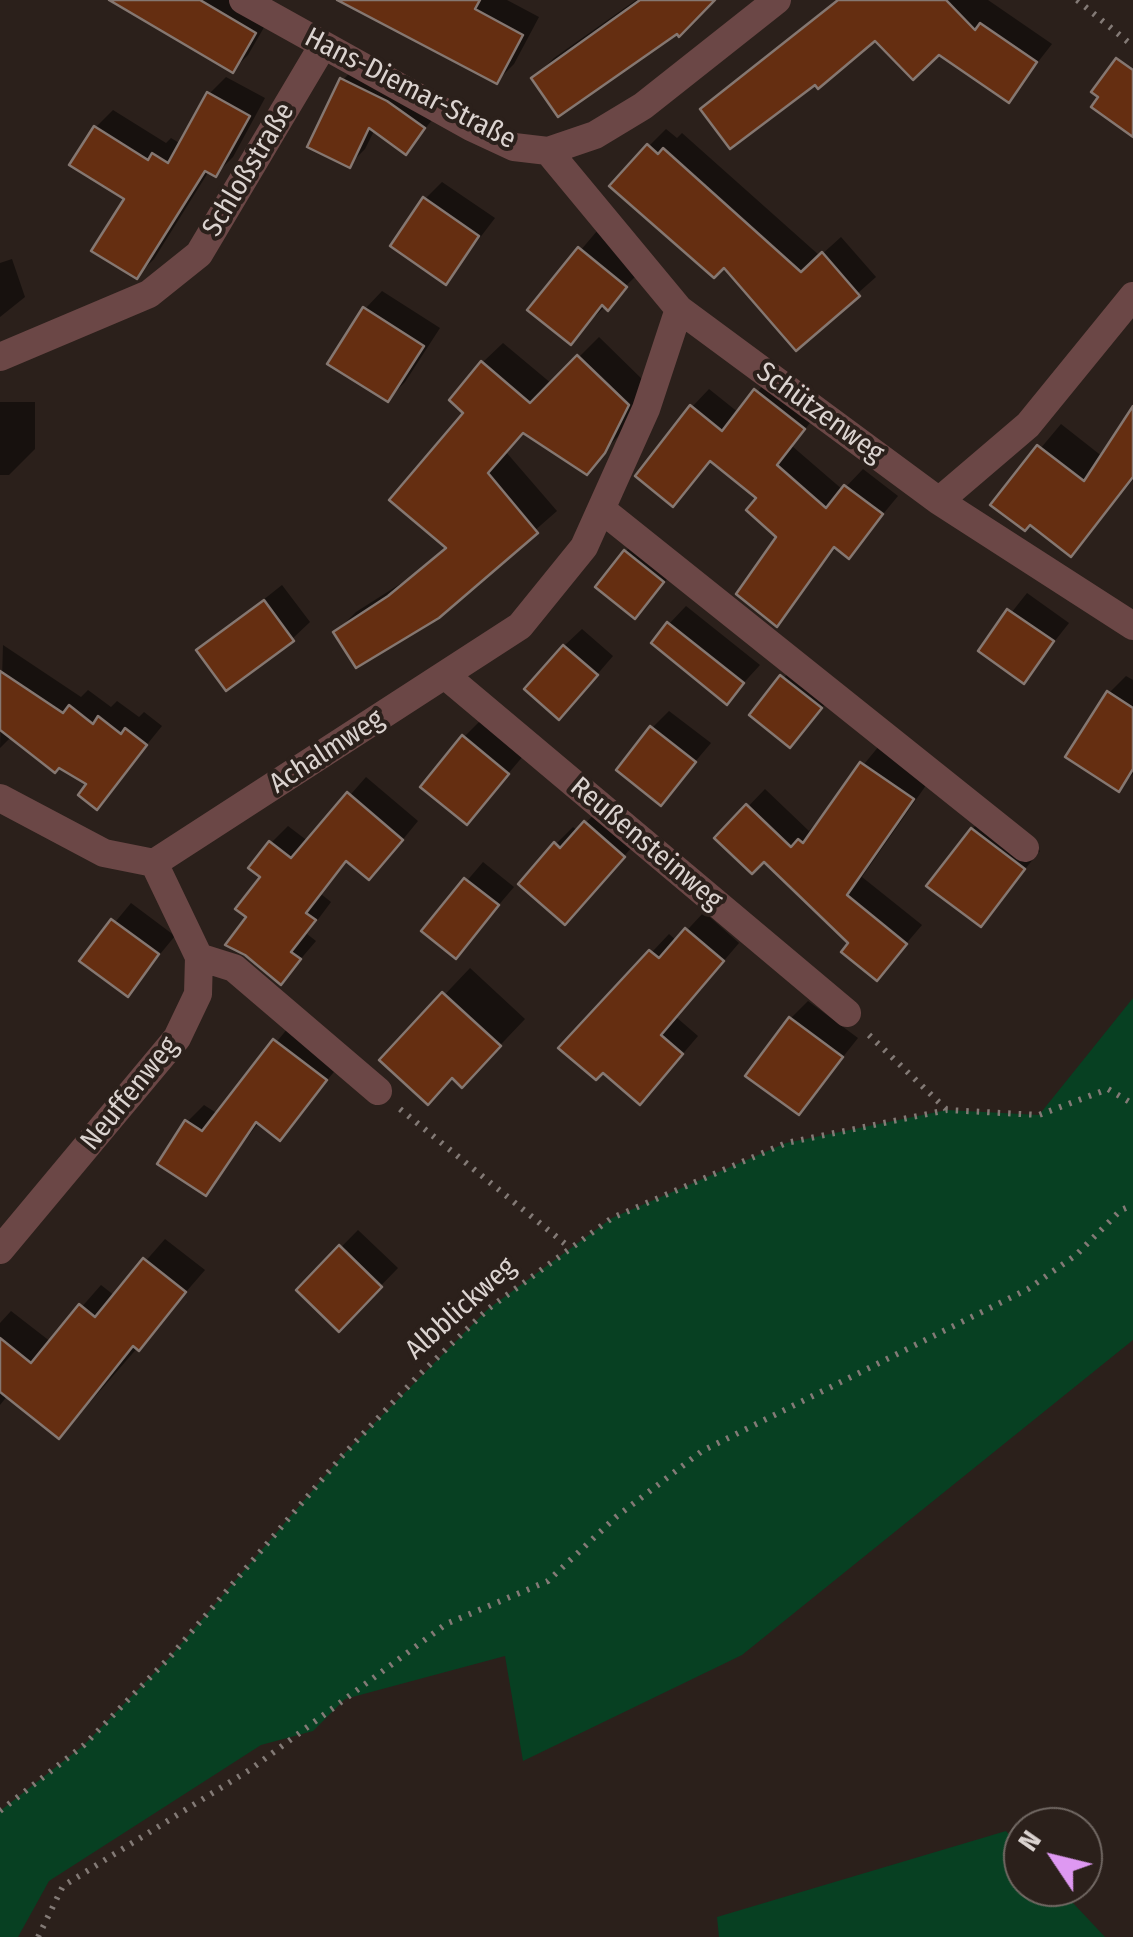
<!DOCTYPE html>
<html>
<head>
<meta charset="utf-8">
<style>
	body { margin:0 }
	#map { position:relative; width:1133px; height:1937px; overflow:hidden; background:#2b201b; font-family:"Fira Sans Condensed",sans-serif }
	canvas { display:block }
	.north { position:absolute; left:1003px; top:1807px; width:100px; height:100px; box-sizing:border-box; background:#2b201b; border:2px solid #716863; border-radius:50%; rotate:305deg; font-size:28px; font-weight:700; line-height:40px; text-align:center; color:#dbd3d0 }
	.north::after { content:''; display:block; margin:auto; width:35px; height:45px; background:#de98f2; clip-path:polygon(50% 0,100% 100%,50% 72%,0 100%) }
</style>
</head>
<body>
<div id="map">
<canvas width="1133" height="1937"></canvas>
<div class="north">N</div>
</div>
<script>
const context = document.querySelector('canvas').getContext('2d');
context.lineJoin = 'round';
function paint(path, color) {
  context.fillStyle = color;
  context.fill(path, 'evenodd');
}
function toPath(rows) {
  const path = new Path2D();
  for (const r of rows) {
    path.moveTo(r[0], r[1]);
    for (let i = 2; i < r.length; i += 2) path.lineTo(r[i], r[i + 1]);
  }
  return path;
}
function strokePath(path, color, width, dash) {
  context.strokeStyle = color;
  context.lineWidth = width;
  context.lineCap = dash ? 'butt' : 'round';
  context.setLineDash(dash || []);
  context.stroke(path);
}
function write(font, color, halo, rows, align = 'center') {
  context.font = font + ' "Fira Sans Condensed",sans-serif';
  context.lineWidth = 8;
  context.setLineDash([]);
  context.textBaseline = 'middle';
  context.strokeStyle = halo;
  context.fillStyle = color;
  for (const [text, x, y, turn = 0] of rows) {
    context.save();
    context.translate(x, y);
    context.rotate((+turn || 0) * Math.PI / 180);
    context.textAlign = isNaN(turn) ? turn : align;
    if (halo) context.strokeText(text, 0, 0);
    context.fillText(text, 0, 0);
    context.restore();
  }
}
paint(toPath([
	[1133,998,1133,1340,742,1655,523,1761,505,1656,345,1699,313,1731,261,1745,49,1881,18,1937,0,1937,0,1811,84,1745,170,1657,343,1455,488,1309,612,1218,786,1143,947,1110,1039,1115],
	[1006,1831,1023,1850,1023,1887,1058,1887,1105,1937,719,1937,717,1917]
]), '#074022');
paint(toPath([
	[147,0,240,0,270,17,248,55,233,70],
	[338,0,507,0,539,17,514,64,497,81],
	[636,0,712,0,677,31,534,78,554,58],
	[837,0,988,0,1052,44,1009,99,939,52,875,38,815,82,704,109],
	[358,64,439,112,406,151,375,129,365,149,350,164,343,80],
	[226,77,265,98,233,157,216,174,209,171,154,259,137,276,127,198,96,127,113,110,166,143,171,138,181,144,209,94],
	[666,129,677,138,682,133,820,256,841,237,876,277,796,348,724,265,649,146],
	[442,182,495,218,446,282,425,199],
	[597,231,643,269,570,341,531,309],
	[12,259,25,297,0,317,0,263],
	[382,291,440,328,405,382,388,399,365,309],
	[599,337,647,384,624,430,586,471,524,431,506,452,557,511,437,616,336,632,356,612,411,577,448,546,467,412,452,400,483,362,503,343,552,384],
	[773,374,820,410,792,446,843,490,863,469,898,496,849,555,837,546,777,623,780,537,760,498,712,459,673,504,692,407,709,389,739,413],
	[0,402,35,402,35,449,9,475,0,475],
	[1133,410,1133,480,1071,554,1030,522,994,504,1061,424,1103,457],
	[643,534,680,564,635,616,626,551],
	[282,585,310,622,292,639,200,650],
	[1027,593,1069,623,1024,680,981,651],
	[686,606,760,665,727,701,669,624],
	[582,629,613,656,576,699,564,646],
	[3,645,81,697,88,690,111,707,117,701,139,717,144,712,162,726,97,806,89,783,12,736,0,748],
	[800,659,837,690,790,745,752,715],
	[1126,676,1133,680,1133,774,1118,789,1109,693],
	[669,711,711,743,661,802,652,728],
	[481,720,524,755,467,822,464,737],
	[879,746,929,781,862,877,922,925,877,978,852,942,764,858,718,838,765,789,809,831],
	[366,777,418,821,386,860,348,860,321,894,331,902,307,934,316,941,281,982,250,917,271,843,288,826,309,842],
	[603,805,640,838,582,904,556,844,573,827,578,831],
	[990,812,1040,851,980,923,972,829],
	[483,862,514,887,456,955,425,930],
	[131,903,175,936,127,994,83,961],
	[704,912,739,943,676,1017,698,1036,657,1084,603,1070,562,1048,669,934,677,941],
	[470,968,525,1019,487,1059,453,1076,383,1060],
	[808,1001,858,1038,799,1112,791,1018],
	[292,1023,342,1062,280,1138,259,1122,206,1193,187,1122,204,1105,218,1114],
	[358,1230,398,1268,339,1329,299,1290],
	[165,1239,205,1270,79,1415,59,1436,8,1395,0,1405,0,1323,11,1311,51,1342,101,1285,115,1296]
]), '#0007');
const building = toPath([
	[109,0,200,0,256,33,233,73,109,0],
	[337,0,480,0,475,9,523,35,497,84,337,0],
	[640,0,715,0,679,37,677,34,558,117,531,78,640,0],
	[838,0,946,0,975,30,980,23,1037,62,1009,103,939,55,913,80,875,41,818,89,815,85,730,149,700,109,838,0],
	[1116,58,1133,70,1133,137,1091,107,1098,97,1091,92,1116,58],
	[340,78,387,101,425,128,406,155,369,128,350,168,307,147,340,78],
	[207,92,250,116,216,177,205,171,137,279,91,251,124,199,69,165,94,126,148,160,152,153,168,163,207,92],
	[647,144,658,154,663,148,801,272,822,252,860,296,796,351,724,268,714,278,609,186,647,144],
	[423,197,479,236,446,285,390,246,423,197],
	[578,247,627,287,608,311,602,305,571,345,527,310,578,247],
	[363,307,424,346,388,402,327,364,363,307],
	[577,355,629,405,605,453,587,475,523,433,488,473,538,533,439,618,356,668,333,632,388,596,446,548,389,500,463,413,449,400,481,361,530,403,577,355],
	[754,389,805,429,777,465,826,508,844,485,883,514,849,559,834,547,777,627,736,594,776,537,746,510,756,498,710,461,673,507,635,476,690,405,722,431,754,389],
	[1133,406,1133,477,1071,557,1030,525,1025,531,990,505,1037,445,1084,481,1133,406],
	[624,550,664,582,635,619,595,587,624,550],
	[264,600,294,641,226,691,196,650,264,600],
	[1007,609,1054,641,1024,684,978,651,1007,609],
	[667,622,744,683,727,705,651,643,667,622],
	[563,645,598,675,559,720,524,689,563,645],
	[0,671,63,713,69,705,93,724,98,716,121,734,125,728,147,745,97,810,78,795,86,784,59,768,55,773,0,730,0,671],
	[780,675,822,708,790,748,749,715,780,675],
	[1107,691,1133,708,1133,769,1119,792,1065,757,1107,691],
	[650,726,696,762,661,806,616,770,650,726],
	[462,735,509,774,467,825,420,787,462,735],
	[860,762,914,799,847,895,907,944,877,981,841,952,848,943,764,862,752,874,714,838,746,804,791,847,798,839,803,843,860,762],
	[347,792,403,840,369,880,346,861,306,913,316,920,291,952,301,959,281,985,245,955,225,945,246,917,235,909,260,877,248,868,269,841,291,858,347,792],
	[584,821,625,857,565,925,518,884,554,842,560,848,584,821],
	[971,828,1025,869,981,927,926,886,971,828],
	[464,878,499,905,456,959,421,931,464,878],
	[111,919,159,954,128,997,79,961,111,919],
	[685,928,724,961,661,1035,683,1054,640,1105,603,1073,596,1080,558,1048,649,950,659,958,685,928],
	[442,992,501,1046,462,1088,452,1078,428,1105,379,1060,442,992],
	[789,1017,843,1057,799,1115,745,1076,789,1017],
	[273,1039,327,1080,280,1141,256,1122,206,1196,157,1164,185,1120,202,1131,273,1039],
	[339,1245,382,1287,339,1332,296,1290,339,1245],
	[143,1258,186,1292,139,1351,133,1346,59,1439,0,1392,0,1338,31,1363,79,1304,95,1317,143,1258]
]);
paint(building, '#652e11');
strokePath(building, '#857771', 2.5);
strokePath(toPath([
	[1077,0,1133,46],
	[869,1035,946,1109],
	[400,1109,569,1247],
	[0,1811,84,1745,170,1657,343,1455,417,1377,488,1309,612,1218,786,1143,947,1110,1039,1115,1108,1089,1133,1104],
	[38,1937,63,1886,251,1769,446,1624,548,1581,616,1517,702,1451,1028,1289,1076,1255,1121,1210,1133,1205]
]), '#837a76', 6, [2.5, 8]);
strokePath(toPath([
	[243,0,471,127,514,147,548,151,595,135,643,106,777,0],
	[548,151,679,309,939,501,1133,626],
	[0,357,149,294,199,254,322,47],
	[939,501,1028,425,1133,296],
	[601,509,1025,848],
	[446,676,847,1013],
	[0,798,104,853,154,863,520,626,584,547,646,409,679,309],
	[199,957,234,968,378,1091],
	[0,1250,177,1038,198,994,199,957,154,863]
]), '#6b4746', 28);
write('28px', '#dbd3d0', '#2b201b', [
	["Hans-Diemar-Straße",410,89,27],
	["Schloßstraße",249,170,-59],
	["Schützenweg",820,413,36],
	["Achalmweg",327,752,-33],
	["Reußensteinweg",646,844,40],
	["Neuffenweg",130,1094,-51],
	["Albblickweg",461,1309,-42]
]);
</script>
</body>
</html>
